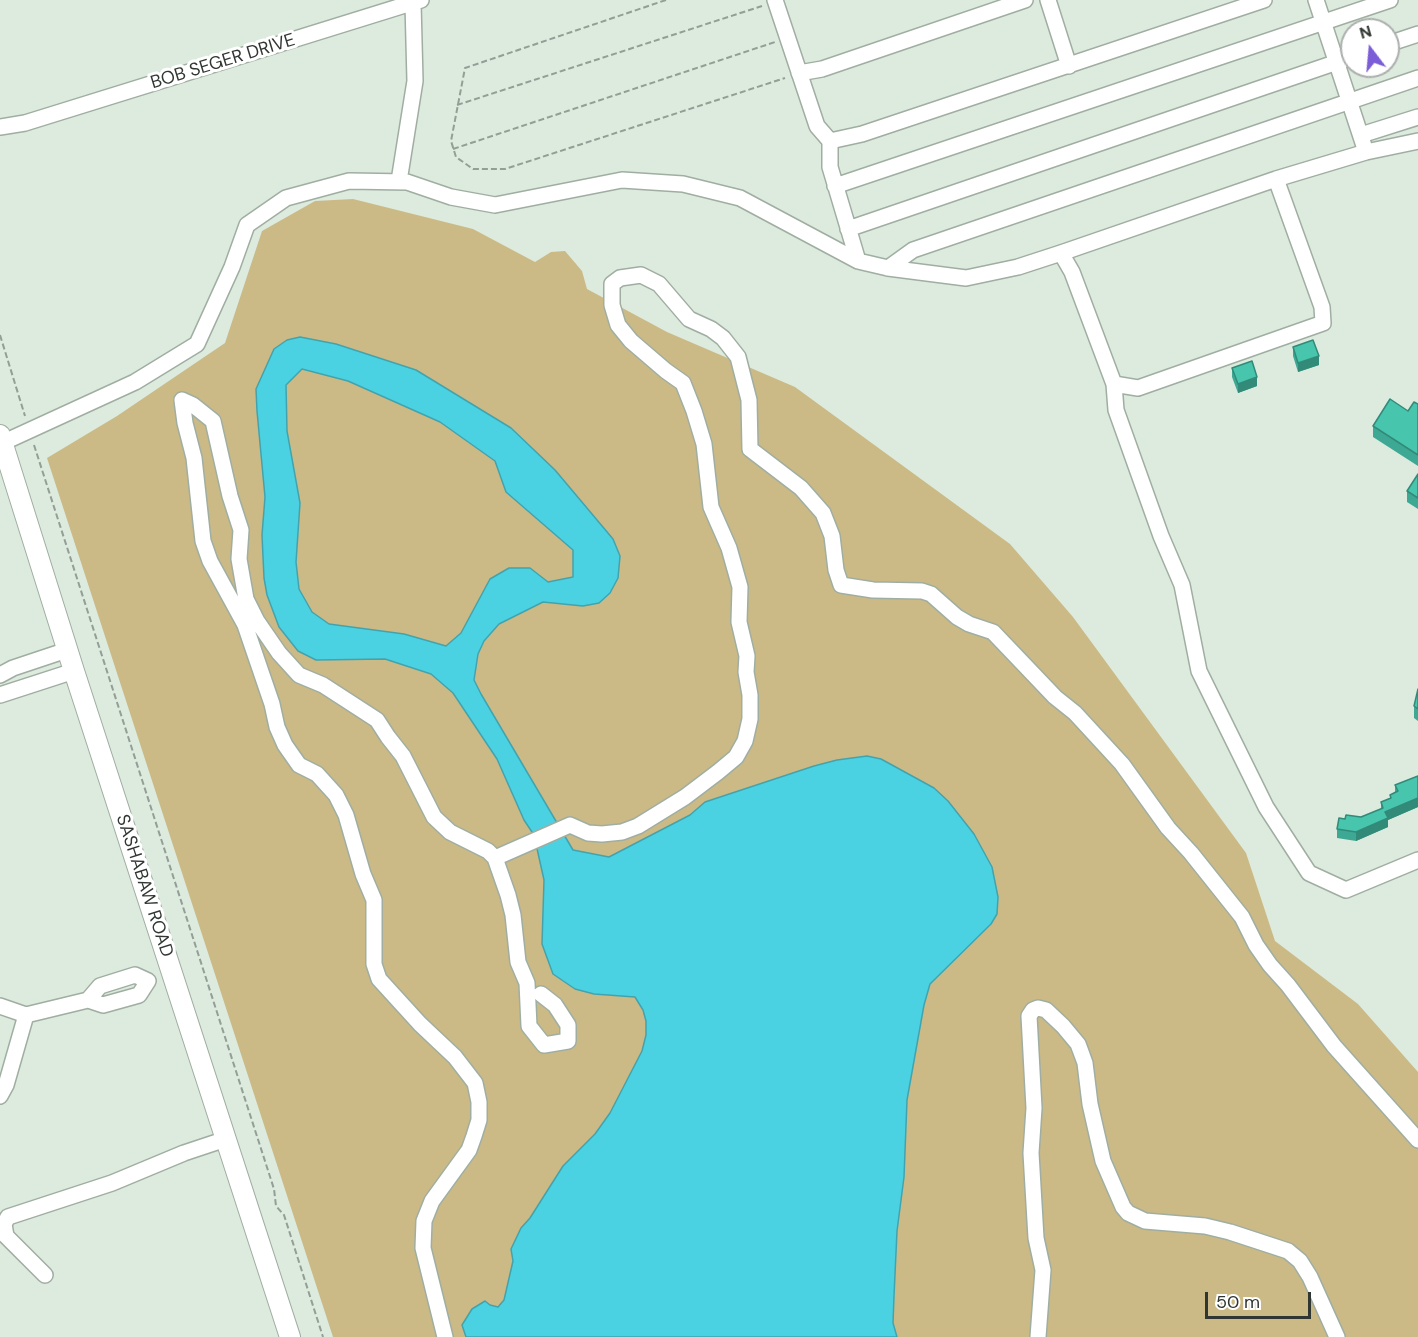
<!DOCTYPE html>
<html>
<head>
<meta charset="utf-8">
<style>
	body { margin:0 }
	#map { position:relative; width:1418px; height:1337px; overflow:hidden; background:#dcebde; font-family:"DM Sans",sans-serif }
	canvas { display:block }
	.north { position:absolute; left:1340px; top:18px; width:60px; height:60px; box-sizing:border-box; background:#fff; border:2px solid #acafad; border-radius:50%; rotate:344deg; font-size:16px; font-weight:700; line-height:24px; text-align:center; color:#303631 }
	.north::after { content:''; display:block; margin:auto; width:21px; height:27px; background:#7b5dd8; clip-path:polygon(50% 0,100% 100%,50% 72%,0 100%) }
	.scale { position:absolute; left:1205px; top:1292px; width:106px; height:27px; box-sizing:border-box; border:3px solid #303631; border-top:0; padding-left:8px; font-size:18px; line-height:21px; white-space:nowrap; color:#303631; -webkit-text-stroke:4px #fff; paint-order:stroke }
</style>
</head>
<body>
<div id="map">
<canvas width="1418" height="1337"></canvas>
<div class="north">N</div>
<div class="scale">50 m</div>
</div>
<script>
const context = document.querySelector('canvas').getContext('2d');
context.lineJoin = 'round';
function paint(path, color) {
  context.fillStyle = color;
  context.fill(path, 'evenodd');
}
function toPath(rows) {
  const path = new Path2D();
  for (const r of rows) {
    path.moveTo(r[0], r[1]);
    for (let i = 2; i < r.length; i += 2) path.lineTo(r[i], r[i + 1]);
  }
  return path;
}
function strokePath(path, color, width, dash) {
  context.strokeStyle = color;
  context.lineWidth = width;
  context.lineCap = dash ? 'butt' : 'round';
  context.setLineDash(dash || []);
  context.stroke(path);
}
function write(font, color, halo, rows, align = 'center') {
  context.font = font + ' "DM Sans",sans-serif';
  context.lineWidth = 6;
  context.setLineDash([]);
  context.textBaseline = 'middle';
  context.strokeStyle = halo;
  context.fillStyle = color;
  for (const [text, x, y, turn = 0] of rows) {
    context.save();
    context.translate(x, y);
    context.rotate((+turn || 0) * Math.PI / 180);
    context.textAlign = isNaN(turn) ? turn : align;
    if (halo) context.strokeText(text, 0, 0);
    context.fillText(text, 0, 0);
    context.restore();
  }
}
paint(toPath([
	[353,199,473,229,535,262,551,252,565,251,582,271,587,289,667,332,795,387,1010,544,1073,617,1246,853,1275,941,1358,1004,1418,1072,1418,1337,333,1337,47,458,117,416,225,343,262,231,315,201]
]), '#cbba86');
const water = toPath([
	[300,337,336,344,416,370,511,428,555,470,613,539,620,556,618,578,610,593,599,603,583,606,543,602,499,624,484,641,478,654,474,680,481,694,573,850,609,857,690,815,705,802,814,766,837,760,867,756,881,759,934,788,948,801,974,834,992,867,998,897,997,914,991,924,930,984,924,1005,907,1100,904,1177,897,1231,894,1296,893,1323,897,1337,466,1337,462,1325,472,1309,485,1301,490,1305,498,1307,504,1300,513,1261,511,1249,521,1228,530,1218,563,1166,595,1134,610,1113,642,1051,646,1035,646,1021,643,1010,635,997,594,994,575,989,553,974,542,944,544,880,534,835,524,820,497,759,453,693,431,674,385,659,316,660,298,651,279,627,267,595,264,578,262,535,265,497,257,411,256,389,274,349,287,340,300,337],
	[302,369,348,381,440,422,495,461,506,492,573,550,573,577,548,582,530,568,509,568,490,579,461,633,446,646,404,634,329,624,312,612,299,589,296,562,300,503,287,431,286,385,302,369]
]);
paint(water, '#4bd2e2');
strokePath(water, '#43a3ad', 1.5);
const minor = toPath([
	[775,0,817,126,830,141,862,134,1264,0],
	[1048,0,1069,66],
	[1316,0,1366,152],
	[1388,44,1418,34],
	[799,73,822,69,1025,0],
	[0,127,25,123,421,0],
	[1361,135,1418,117],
	[830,141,830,167,858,261],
	[399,181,415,81,413,3],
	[835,186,1390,0],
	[848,229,1352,57],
	[1061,253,1072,272,1114,384,1138,388,1323,323,1322,307,1276,179],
	[888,268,913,250,1418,78],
	[1114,384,1116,410,1161,536,1182,585,1199,671,1266,807,1309,873,1346,890,1418,860],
	[2,443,135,382,197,344,232,267,247,225,286,198,349,181,407,182,451,197,495,205,622,180,683,184,740,198,858,261,888,268,966,278,1018,267,1061,253,1276,179,1366,152,1418,141],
	[0,675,13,668,67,650],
	[0,695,74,671],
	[495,858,570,825,588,833,602,834,622,832,638,826,685,797,718,772,736,757,745,741,750,719,750,695,746,672,747,656,739,622,740,587,729,548,711,507,704,444,694,411,683,383,666,371,631,341,618,325,612,305,612,284,620,278,641,275,659,284,689,319,711,329,723,338,738,357,749,400,750,449,801,488,823,513,832,536,836,570,841,585,873,590,922,591,931,594,957,617,969,624,993,632,1055,697,1075,713,1122,764,1168,828,1191,853,1242,917,1256,945,1270,965,1288,985,1334,1046,1418,1140],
	[0,1006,26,1015,88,1000,103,1005,139,995,148,981,135,975,100,986,88,1000],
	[0,1096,6,1085,26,1015],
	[45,1275,6,1236,4,1224,8,1217,112,1183,184,1153,226,1139],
	[445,1337,423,1248,424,1221,432,1201,469,1150,474,1136,479,1120,479,1102,475,1083,455,1057,420,1024,379,979,374,964,374,900,363,874,346,815,336,795,317,774,299,765,285,745,277,727,272,704,245,625,210,561,203,541,194,458,185,423,182,400,193,405,213,421,230,496,241,530,239,559,246,599,257,621,279,653,299,675,323,685,377,720,388,737,403,756,434,817,450,832,488,851,495,858,508,895,513,915,518,962,527,983,529,1026,544,1045,568,1041,568,1025,555,1005,541,994],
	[1038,1337,1043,1270,1036,1238,1031,1153,1034,1108,1029,1016,1033,1010,1038,1008,1046,1010,1063,1026,1078,1044,1081,1052,1085,1063,1090,1104,1103,1161,1123,1207,1128,1213,1145,1221,1205,1226,1230,1232,1288,1251,1300,1261,1310,1277,1337,1337]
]);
const major = toPath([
	[0,435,74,671,290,1337]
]);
strokePath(minor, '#a0aea2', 18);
strokePath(major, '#a0aea2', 22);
strokePath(toPath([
	[666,0,465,68,451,141,456,157,473,169,505,169,785,78],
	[457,105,762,6],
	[453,149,775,42],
	[0,335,25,416],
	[34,445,274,1189,276,1206,284,1215,323,1337]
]), '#939e95', 2, [6, 3]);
strokePath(minor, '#fff', 15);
strokePath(major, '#fff', 20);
paint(toPath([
	[1293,347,1319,365,1298,372,1293,356],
	[1232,368,1257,386,1238,393,1232,377],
	[1418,404,1418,466,1373,437,1373,426,1408,411],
	[1418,475,1418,509,1407,502,1407,491],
	[1418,689,1418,721,1414,718,1414,706],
	[1418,776,1418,807,1388,820,1388,827,1356,841,1337,838,1337,829,1345,819,1361,817,1381,809,1381,802,1390,798,1390,795,1395,792,1395,785]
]), '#3da995');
paint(toPath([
	[1319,356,1319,365,1298,372,1298,363],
	[1257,377,1257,386,1238,393,1238,384],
	[1418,798,1418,807,1388,820,1388,827,1356,841,1356,832,1385,812]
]), '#328a79');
const building = toPath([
	[1313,340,1319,356,1298,363,1293,347,1313,340],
	[1252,361,1257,377,1238,384,1232,368,1252,361],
	[1390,399,1408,411,1414,402,1418,404,1418,455,1373,426,1390,399],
	[1418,474,1418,498,1407,491,1418,474],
	[1418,689,1418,709,1414,706,1418,689],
	[1418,776,1418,798,1385,812,1388,818,1356,832,1337,829,1339,818,1345,819,1346,815,1361,817,1383,808,1381,802,1391,798,1390,795,1398,791,1395,785,1418,776]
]);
paint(building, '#47c5ad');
strokePath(building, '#328a79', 1.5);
write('18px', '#303631', '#fff', [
	["BOB SEGER DRIVE",223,62,-17],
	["SASHABAW ROAD",144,886,72]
]);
</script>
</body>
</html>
